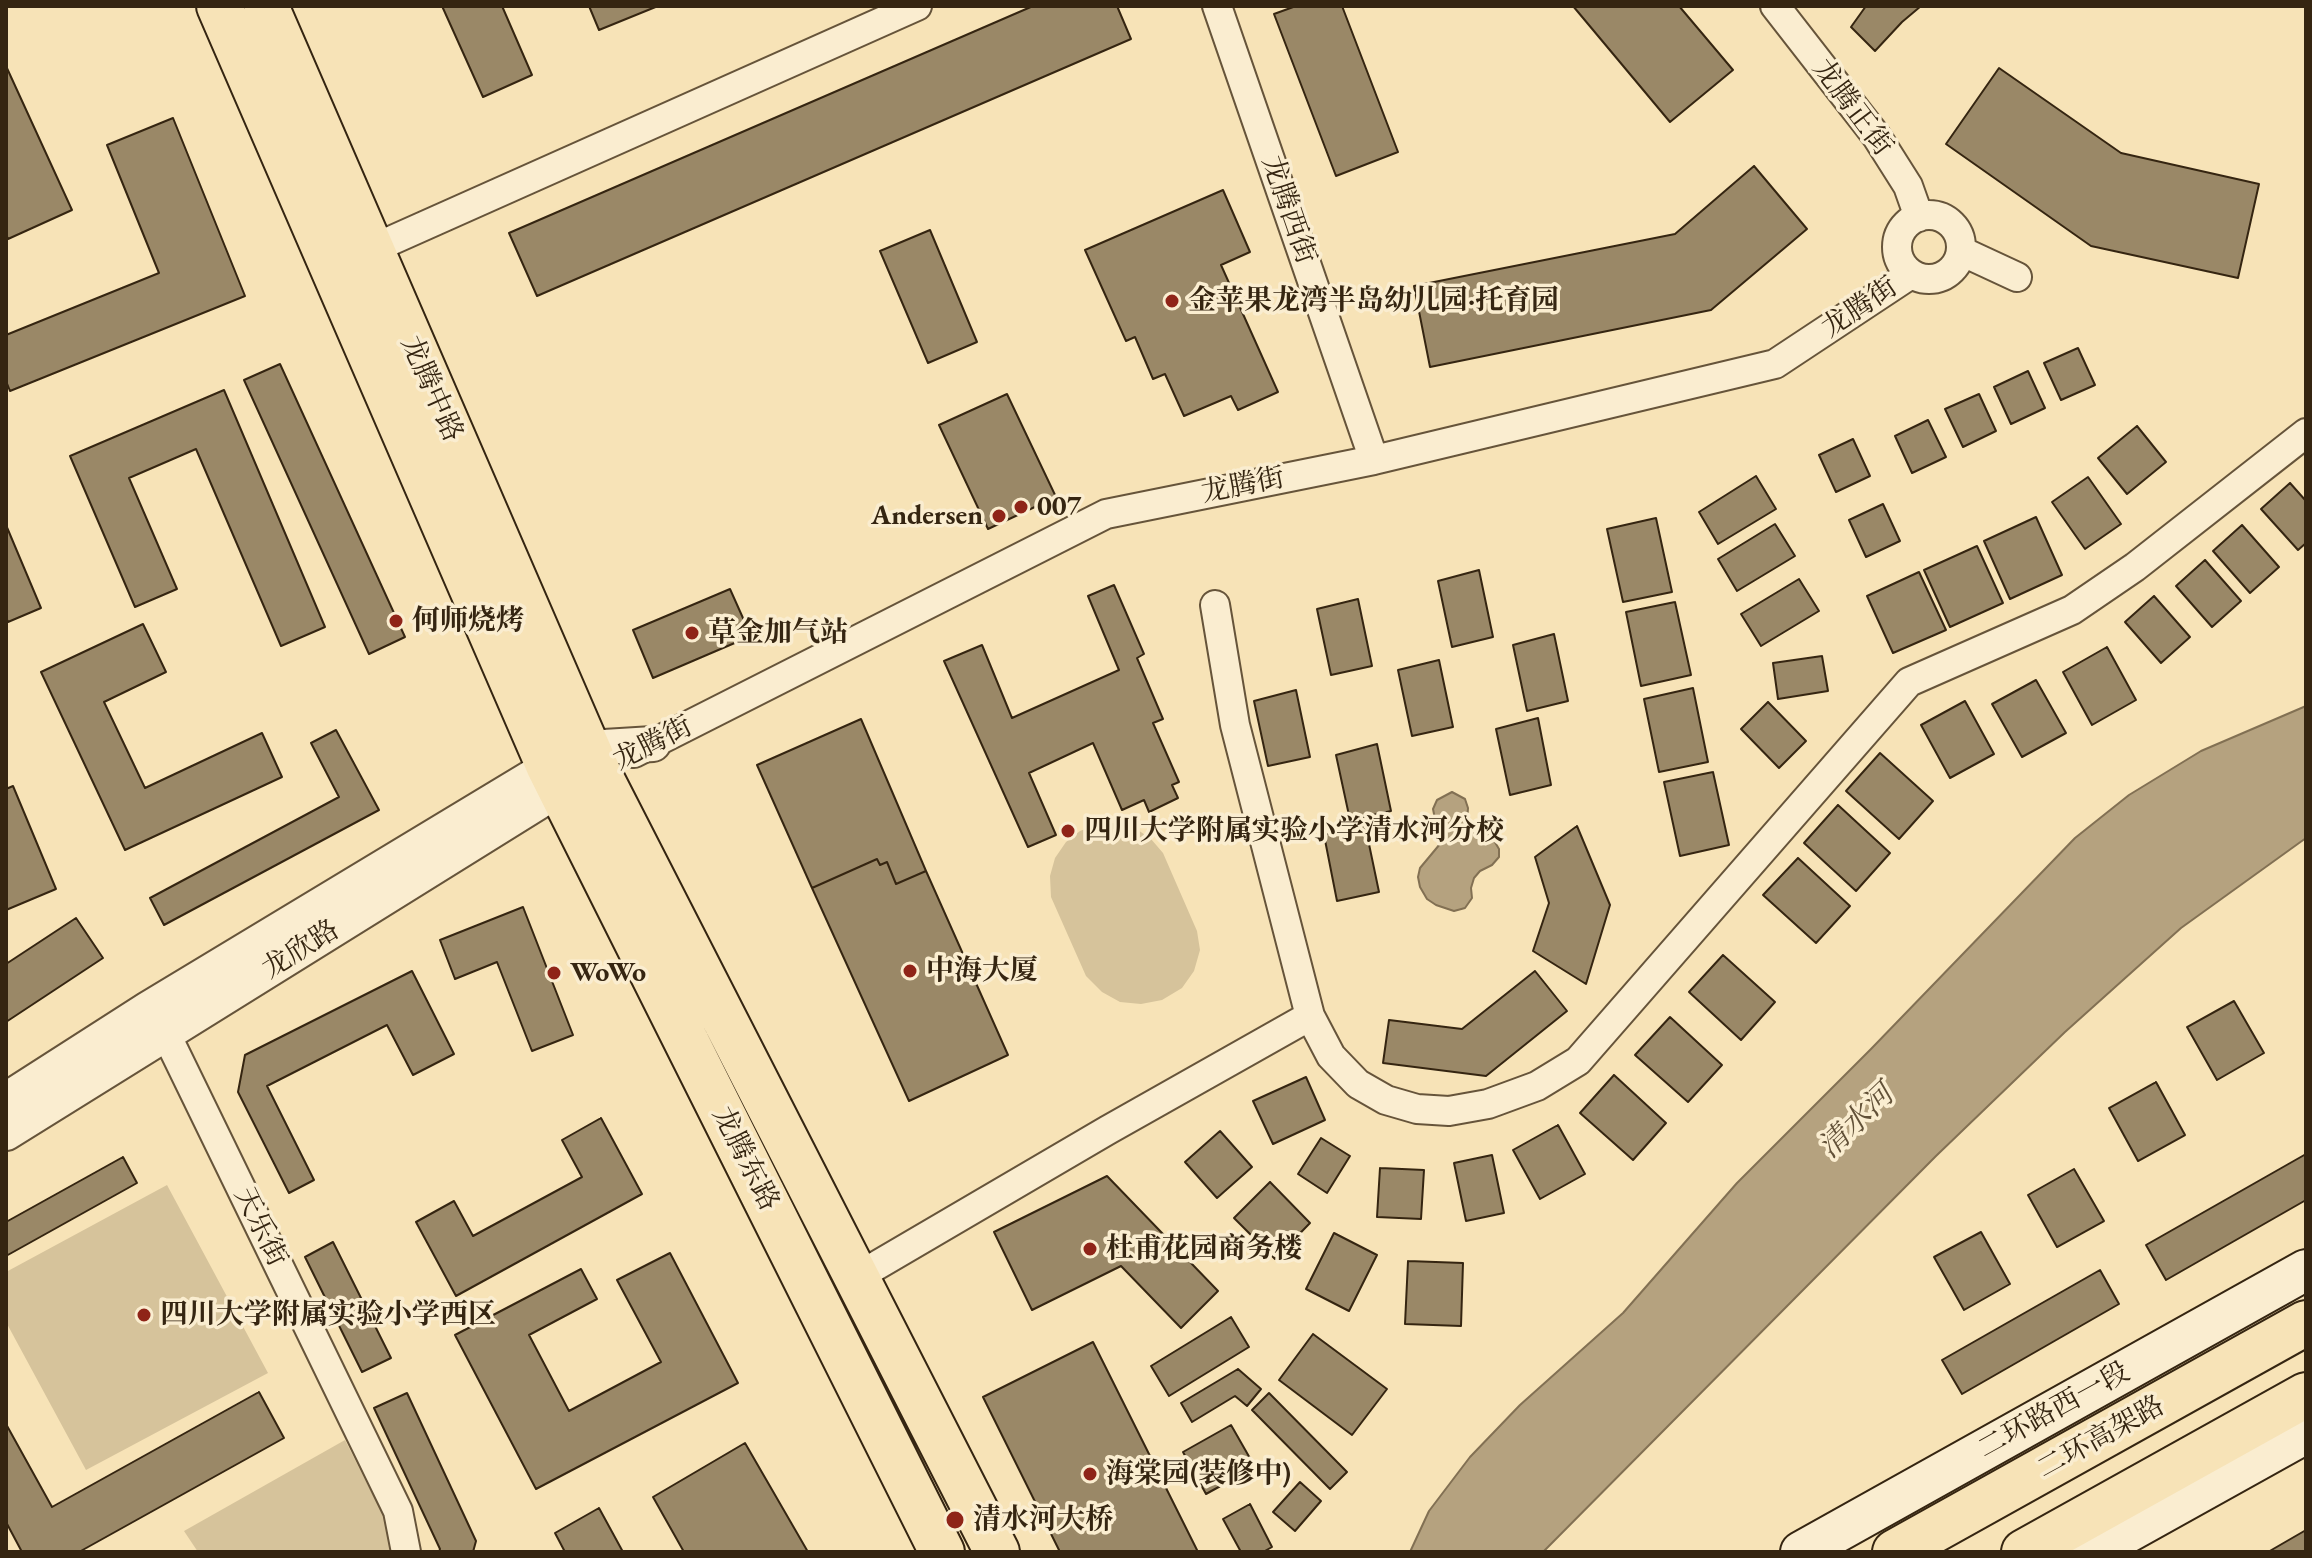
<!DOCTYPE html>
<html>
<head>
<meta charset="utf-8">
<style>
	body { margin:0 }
	#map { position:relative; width:2312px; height:1558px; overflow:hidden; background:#f7e3b7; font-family:"EB Garamond",serif }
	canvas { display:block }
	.frame { position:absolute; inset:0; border:8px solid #352511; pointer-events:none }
</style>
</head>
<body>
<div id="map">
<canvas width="2312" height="1558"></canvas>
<div class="frame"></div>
</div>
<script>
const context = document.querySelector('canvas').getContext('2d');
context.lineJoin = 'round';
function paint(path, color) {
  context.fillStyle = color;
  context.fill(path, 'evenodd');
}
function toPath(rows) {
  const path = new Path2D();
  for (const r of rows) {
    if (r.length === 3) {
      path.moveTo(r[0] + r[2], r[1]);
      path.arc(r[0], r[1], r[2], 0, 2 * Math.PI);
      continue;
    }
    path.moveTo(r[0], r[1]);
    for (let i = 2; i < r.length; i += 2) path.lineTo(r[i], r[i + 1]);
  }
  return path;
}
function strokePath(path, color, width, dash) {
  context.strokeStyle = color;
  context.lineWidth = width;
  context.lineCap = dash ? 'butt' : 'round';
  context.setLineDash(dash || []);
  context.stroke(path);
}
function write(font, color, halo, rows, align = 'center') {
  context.font = font + ' "EB Garamond","Noto Serif SC",serif';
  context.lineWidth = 7;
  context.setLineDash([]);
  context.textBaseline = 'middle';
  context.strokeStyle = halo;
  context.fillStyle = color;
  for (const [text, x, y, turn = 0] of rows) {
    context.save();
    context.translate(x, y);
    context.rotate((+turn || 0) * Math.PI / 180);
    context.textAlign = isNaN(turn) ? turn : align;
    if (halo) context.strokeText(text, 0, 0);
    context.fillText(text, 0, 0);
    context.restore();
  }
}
paint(toPath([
	[1117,823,1135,828,1151,839,1163,853,1197,931,1200,950,1194,971,1182,988,1162,1000,1141,1004,1120,1002,1102,992,1086,976,1051,897,1050,876,1055,858,1066,842,1080,831,1098,824],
	[167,1185,268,1373,86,1470,6,1322,6,1272],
	[345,1440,384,1517,393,1552,198,1552,184,1531]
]), '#d6c39b');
const water = toPath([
	[2306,706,2306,838,2181,928,2065,1032,1936,1156,1543,1552,1410,1552,1429,1511,1470,1457,1520,1405,1623,1313,1737,1183,1871,1049,2075,838,2129,795,2201,751,2306,706],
	[1452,792,1465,799,1468,808,1467,824,1470,829,1490,834,1499,849,1499,857,1492,865,1480,871,1474,878,1471,888,1472,898,1465,908,1454,911,1436,905,1427,899,1420,887,1418,877,1420,868,1440,844,1433,809,1437,800,1452,792]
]);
paint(water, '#b5a27f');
strokePath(water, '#827053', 2);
const building = toPath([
	[442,6,502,6,532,75,483,97,442,6],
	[589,6,658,6,599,30,589,6],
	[1033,6,1117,6,1131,39,537,296,509,233,1033,6],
	[1296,6,1342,6,1398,152,1336,176,1274,14,1296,6],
	[1573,6,1679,6,1733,70,1670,122,1573,6],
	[1866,6,1921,6,1902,22,1875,51,1851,27,1866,6],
	[6,66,72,210,8,239,6,234,6,66],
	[1999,68,2121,153,2259,184,2238,278,2091,246,1946,144,1999,68],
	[173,118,245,296,10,391,6,381,6,335,159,273,107,145,173,118],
	[1754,166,1807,229,1711,310,1430,367,1414,286,1675,234,1754,166],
	[1223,190,1250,252,1221,265,1278,392,1238,410,1231,396,1184,416,1165,374,1153,379,1135,337,1126,341,1085,250,1223,190],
	[930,230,977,342,928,363,880,251,930,230],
	[2078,348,2095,385,2061,400,2044,363,2078,348],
	[280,364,405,637,369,654,244,380,280,364],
	[2028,371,2045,408,2011,424,1994,387,2028,371],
	[224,390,325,627,281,646,196,449,129,478,177,589,135,607,70,456,224,390],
	[1007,394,1056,497,988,529,939,425,1007,394],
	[1979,394,1996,431,1963,447,1945,409,1979,394],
	[1928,420,1946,457,1912,473,1895,436,1928,420],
	[2137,426,2166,462,2127,494,2098,458,2137,426],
	[1853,439,1870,476,1836,492,1819,455,1853,439],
	[1756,476,1776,509,1718,544,1699,512,1756,476],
	[2088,477,2121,524,2085,549,2052,502,2088,477],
	[2290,483,2306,501,2306,543,2298,550,2261,509,2290,483],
	[1883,504,1900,541,1866,557,1849,520,1883,504],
	[2036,517,2062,575,2010,599,1984,541,2036,517],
	[1656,518,1672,592,1623,602,1607,529,1656,518],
	[1775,524,1795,556,1737,591,1718,559,1775,524],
	[6,525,41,608,8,622,6,617,6,525],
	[2242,525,2279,567,2250,593,2213,551,2242,525],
	[1977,546,2003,603,1950,627,1924,570,1977,546],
	[2205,560,2241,601,2212,627,2176,586,2205,560],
	[1479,570,1493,637,1452,647,1438,581,1479,570],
	[1919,572,1946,630,1893,653,1867,596,1919,572],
	[1799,579,1819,611,1761,646,1741,614,1799,579],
	[1114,585,1144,654,1137,658,1163,719,1153,723,1179,782,1172,785,1178,798,1149,812,1144,800,1122,810,1093,743,1029,773,1056,835,1028,847,944,661,982,645,1012,718,1119,670,1088,596,1114,585],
	[730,589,751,636,653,678,633,630,730,589],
	[2154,596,2190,637,2161,663,2125,622,2154,596],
	[1358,599,1372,666,1331,675,1317,609,1358,599],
	[1675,602,1691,675,1641,686,1626,612,1675,602],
	[143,624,166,672,104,702,145,788,262,733,282,777,125,850,41,672,143,624],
	[1554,634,1568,701,1527,711,1513,645,1554,634],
	[2107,647,2136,700,2092,725,2063,672,2107,647],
	[1822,656,1828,691,1778,699,1773,663,1822,656],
	[1439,660,1453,727,1412,736,1398,670,1439,660],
	[2036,680,2066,733,2022,757,1992,704,2036,680],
	[1693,688,1708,762,1659,772,1644,699,1693,688],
	[1296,690,1310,757,1268,766,1254,701,1296,690],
	[1965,701,1994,754,1950,778,1921,725,1965,701],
	[1768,702,1806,741,1779,768,1741,729,1768,702],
	[1538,718,1551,785,1510,795,1496,729,1538,718],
	[861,719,926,871,896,884,887,862,880,865,877,859,812,888,757,765,861,719],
	[336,730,379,810,164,925,150,898,339,797,311,743,336,730],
	[1377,744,1391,811,1350,820,1336,755,1377,744],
	[1880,753,1933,801,1899,839,1846,791,1880,753],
	[1713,772,1729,845,1680,856,1664,782,1713,772],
	[13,786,56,889,6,910,6,789,13,786],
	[1838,805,1890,853,1856,891,1804,843,1838,805],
	[1365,825,1379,892,1337,901,1324,835,1365,825],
	[1577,826,1610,905,1586,984,1533,951,1549,903,1535,857,1577,826],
	[1798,858,1850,906,1816,943,1763,895,1798,858],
	[877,859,880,865,887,862,896,884,926,871,1008,1055,909,1101,812,888,877,859],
	[523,907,573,1035,532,1051,497,962,455,979,440,940,523,907],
	[76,918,103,958,6,1022,6,964,76,918],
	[1723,955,1775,1002,1741,1040,1689,992,1723,955],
	[412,971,454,1054,413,1075,387,1025,267,1086,314,1180,289,1193,238,1092,245,1055,412,971],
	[1535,971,1567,1011,1486,1076,1383,1063,1389,1020,1462,1029,1535,971],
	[2234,1001,2264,1053,2217,1080,2187,1027,2234,1001],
	[1670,1017,1722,1065,1688,1102,1635,1055,1670,1017],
	[1614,1075,1666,1123,1633,1160,1580,1113,1614,1075],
	[1306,1077,1325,1120,1273,1144,1253,1101,1306,1077],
	[2156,1082,2185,1135,2138,1161,2109,1108,2156,1082],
	[601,1118,642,1194,456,1296,416,1222,454,1201,473,1236,582,1177,562,1140,601,1118],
	[1558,1125,1585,1174,1540,1199,1513,1150,1558,1125],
	[1220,1131,1252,1167,1217,1198,1185,1162,1220,1131],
	[1321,1138,1350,1156,1327,1193,1298,1174,1321,1138],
	[2306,1154,2306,1200,2166,1280,2146,1245,2306,1154],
	[1492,1155,1504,1213,1466,1221,1454,1163,1492,1155],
	[123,1157,137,1183,6,1256,6,1222,123,1157],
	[1380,1168,1424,1170,1421,1219,1377,1217,1380,1168],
	[2074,1169,2104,1221,2057,1247,2028,1195,2074,1169],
	[1107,1176,1218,1291,1181,1328,1121,1266,1032,1310,994,1232,1107,1176],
	[1270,1182,1310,1223,1275,1259,1234,1218,1270,1182],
	[1981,1232,2010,1284,1964,1310,1934,1257,1981,1232],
	[1334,1233,1377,1255,1349,1311,1306,1289,1334,1233],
	[333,1242,391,1358,362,1372,305,1257,333,1242],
	[670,1253,738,1383,536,1489,455,1335,581,1269,597,1299,529,1335,569,1411,661,1362,617,1280,670,1253],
	[1408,1261,1463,1263,1461,1326,1405,1324,1408,1261],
	[2100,1270,2119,1304,1962,1394,1942,1360,2100,1270],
	[1231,1317,1249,1347,1169,1396,1151,1366,1231,1317],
	[1313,1334,1387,1389,1352,1435,1279,1380,1313,1334],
	[1093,1342,1198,1552,1060,1552,983,1397,1093,1342],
	[1238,1369,1261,1389,1247,1406,1235,1396,1192,1422,1181,1403,1238,1369],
	[259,1392,284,1438,79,1552,22,1552,6,1522,6,1424,52,1507,259,1392],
	[407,1393,476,1541,473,1552,439,1552,440,1549,374,1408,407,1393],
	[1269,1393,1347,1472,1330,1489,1252,1410,1269,1393],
	[1231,1425,1255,1467,1206,1494,1183,1452,1231,1425],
	[745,1443,808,1552,684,1552,653,1497,745,1443],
	[1300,1482,1321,1501,1295,1531,1273,1512,1300,1482],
	[1250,1504,1272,1547,1263,1552,1241,1552,1223,1519,1250,1504],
	[599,1508,623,1552,565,1552,555,1533,599,1508],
	[2306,1530,2306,1552,2268,1552,2306,1530]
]);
paint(building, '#9a8867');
strokePath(building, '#352511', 2);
const minor = toPath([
	[1217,6,1374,460],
	[1775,6,1877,137,1908,186,1919,217],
	[1929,247,32],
	[370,250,917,6],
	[1961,251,2017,277],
	[1215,605,1235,725,1310,1016],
	[634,753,1106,514,1374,460,1775,364,1911,274],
	[166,1034,398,1511,406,1552],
	[857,1277,1108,1130,1310,1016,1331,1056,1358,1084,1386,1100,1417,1109,1449,1111,1488,1104,1537,1086,1578,1061,1909,682,2072,610,2135,567,2306,433]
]);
const tertiary = toPath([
	[6,1100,148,1009,549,767,588,748,653,744],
	[6,1133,559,789,582,779]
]);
const secondary = toPath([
	[1801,1552,2306,1270],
	[2092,1552,2306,1433]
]);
const primary = toPath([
	[219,6,549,767,942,1552],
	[266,6,598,772,997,1552]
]);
const trunk = toPath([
	[1895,1552,2306,1323],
	[2024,1552,2306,1395]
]);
strokePath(minor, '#66543a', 32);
strokePath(tertiary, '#66543a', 38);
strokePath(secondary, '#352511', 44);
strokePath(primary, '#352511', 48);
strokePath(trunk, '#352511', 48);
strokePath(minor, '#faedd0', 28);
strokePath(tertiary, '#faedd0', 34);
strokePath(secondary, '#faedd0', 40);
strokePath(primary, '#f7e3b7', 44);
strokePath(trunk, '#f7e3b7', 44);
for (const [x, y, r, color] of [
	[1172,301,8,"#8f2418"],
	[1021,507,8,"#8f2418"],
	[999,516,8,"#8f2418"],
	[396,621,8,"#8f2418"],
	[692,633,8,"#8f2418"],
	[1068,831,8,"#8f2418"],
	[910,971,8,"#8f2418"],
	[554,973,8,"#8f2418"],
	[1090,1249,8,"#8f2418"],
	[144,1315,8,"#8f2418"],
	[1090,1474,8,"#8f2418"],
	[955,1520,10,"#8f2418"]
]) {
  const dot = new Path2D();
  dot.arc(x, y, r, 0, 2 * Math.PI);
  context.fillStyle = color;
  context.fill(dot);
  strokePath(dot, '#faedd0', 3);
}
write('28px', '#352511', '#faedd0', [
	["龙腾正街",1852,108,53],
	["龙腾西街",1288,210,71],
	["龙腾街",1860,308,-34],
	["龙腾中路",431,389,66],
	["龙腾街",1243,486,-11],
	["龙腾街",653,744,-27],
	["龙欣路",301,950,-32],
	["龙腾东路",745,1159,63],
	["天乐街",260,1227,64],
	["二环路西一段",2054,1411,-29],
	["二环高架路",2101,1438,-29]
]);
write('bold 28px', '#352511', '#faedd0', [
	["金苹果龙湾半岛幼儿园·托育园",1188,301],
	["007",1037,507],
	["Andersen",983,516,"right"],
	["何师烧烤",412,621],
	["草金加气站",708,633],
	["四川大学附属实验小学清水河分校",1084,831],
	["中海大厦",926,971],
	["WoWo",570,973],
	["杜甫花园商务楼",1106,1249],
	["四川大学附属实验小学西区",160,1315],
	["海棠园(装修中)",1106,1474],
	["清水河大桥",973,1520]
], 'left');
write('italic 30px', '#625138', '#faedd0', [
	["清水河",1857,1122,-44]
]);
</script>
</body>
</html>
